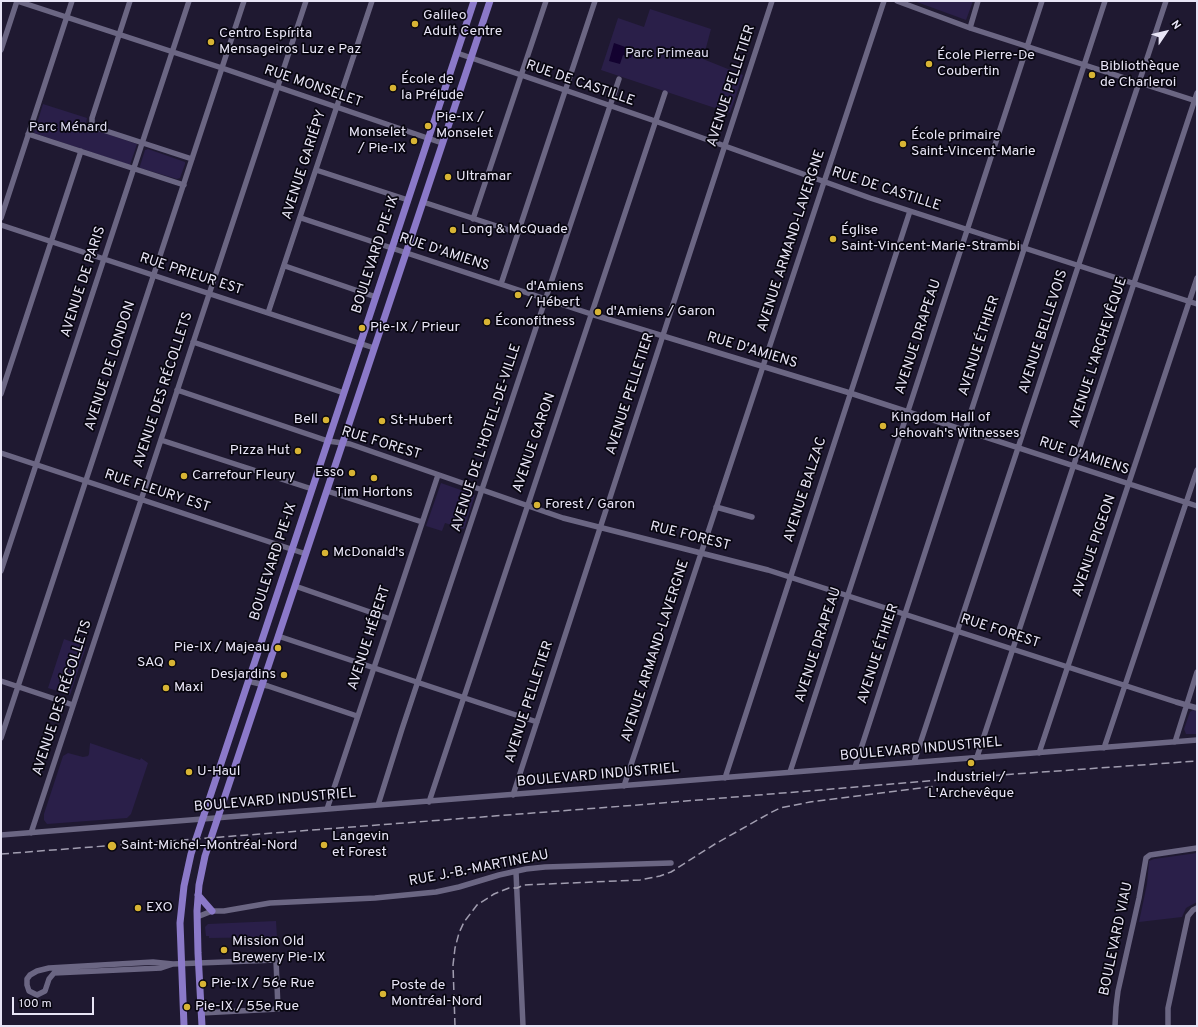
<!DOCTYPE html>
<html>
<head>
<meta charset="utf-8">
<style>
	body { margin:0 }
	#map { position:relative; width:1198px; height:1027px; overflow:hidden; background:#1f1931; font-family:Overpass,sans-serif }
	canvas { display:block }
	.frame { position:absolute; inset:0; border:2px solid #e8e5f6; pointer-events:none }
	.north { position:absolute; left:1146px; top:12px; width:40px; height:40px; -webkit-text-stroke:3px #080610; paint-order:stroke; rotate:55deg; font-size:11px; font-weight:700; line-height:16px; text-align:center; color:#e8e5f6 }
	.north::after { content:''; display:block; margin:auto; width:14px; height:18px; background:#e8e5f6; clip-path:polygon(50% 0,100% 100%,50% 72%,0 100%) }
	.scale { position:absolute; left:12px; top:997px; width:82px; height:18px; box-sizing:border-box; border:2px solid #e8e5f6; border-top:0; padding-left:5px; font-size:12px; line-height:14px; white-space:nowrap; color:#e8e5f6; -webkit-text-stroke:3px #080610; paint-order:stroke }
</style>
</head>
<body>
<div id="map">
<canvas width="1198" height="1027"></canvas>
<div class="frame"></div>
<div class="north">N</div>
<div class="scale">100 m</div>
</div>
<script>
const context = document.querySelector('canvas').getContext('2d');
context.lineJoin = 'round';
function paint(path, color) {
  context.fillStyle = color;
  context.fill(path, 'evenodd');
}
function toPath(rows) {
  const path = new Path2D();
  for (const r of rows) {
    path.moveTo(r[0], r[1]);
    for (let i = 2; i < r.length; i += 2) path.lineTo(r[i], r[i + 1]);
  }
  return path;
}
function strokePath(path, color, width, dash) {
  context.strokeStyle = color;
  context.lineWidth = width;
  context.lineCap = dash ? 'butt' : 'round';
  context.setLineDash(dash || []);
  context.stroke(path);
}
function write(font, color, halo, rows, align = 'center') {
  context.font = font + ' Overpass,sans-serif';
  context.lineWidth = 3.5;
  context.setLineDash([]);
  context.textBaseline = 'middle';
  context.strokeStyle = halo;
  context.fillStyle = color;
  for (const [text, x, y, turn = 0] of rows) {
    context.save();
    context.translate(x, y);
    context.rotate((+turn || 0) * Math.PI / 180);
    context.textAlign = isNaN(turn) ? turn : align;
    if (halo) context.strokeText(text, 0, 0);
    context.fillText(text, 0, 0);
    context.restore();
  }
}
paint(toPath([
	[914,1,973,1,966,20],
	[650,9,711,29,703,59,743,75,730,113,601,70,618,18,644,27],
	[43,104,87,118,86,123,89,128,137,144,130,165,34,133],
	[148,149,185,162,185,164,180,178,177,179,140,168,140,166,145,150],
	[441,483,475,495,464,529,445,523,442,531,426,526],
	[64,639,86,647,70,695,48,688],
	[1193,710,1197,711,1197,734,1186,734,1184,729,1190,712],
	[90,743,140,760,141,758,148,763,131,814,127,818,47,824,44,820,44,814,63,756,68,753,83,757,88,756,89,754],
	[1197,853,1197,902,1186,908,1182,917,1139,922,1147,884,1149,861,1154,859],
	[276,921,277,937,209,938,209,936,206,936,205,927,208,924]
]), '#2a1f49');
paint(toPath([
	[614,43,634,50,631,58,623,55,620,64,609,61]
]), '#130230');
strokePath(toPath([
	[17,1,222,68,442,143],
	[130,1,92,118,92,124,97,128,192,159],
	[897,1,970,28,1196,101],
	[970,28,978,1],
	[1,50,17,1],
	[457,53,655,121,870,198,1197,304],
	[28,134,184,185],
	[316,170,408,200],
	[423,202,518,233],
	[1,218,72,1],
	[301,218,591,314,850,393,1197,506],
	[473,219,546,1],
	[1,225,374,348],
	[285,266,376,297],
	[501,284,595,1],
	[268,313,372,1],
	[193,342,344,393],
	[177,390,328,441,350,444,563,518,768,570,1176,702,1197,708],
	[1,394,81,151],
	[161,440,312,489],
	[1,453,306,554],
	[327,491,422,522],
	[716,507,752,517],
	[1,571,189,1],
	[295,586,390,619],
	[278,636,537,722],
	[1,681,73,705],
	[248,681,268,686,357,716],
	[1,738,244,1],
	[1175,742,1197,672],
	[1104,748,1197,470],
	[1039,753,1197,278],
	[977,757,1197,93],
	[914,762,1166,1],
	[855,767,1105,1],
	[790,772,1042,1],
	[725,778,910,211],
	[624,786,884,1],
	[513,795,772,1],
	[429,802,665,93],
	[378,805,402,729,619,79],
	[327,809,438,475],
	[31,833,306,1],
	[1,835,1197,740],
	[516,872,523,1026],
	[197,917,212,911,224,911,270,903,375,898,436,892,459,887,499,875,526,869,545,867,671,863],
	[173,964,161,968,54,973,49,979,45,991,37,995,29,991,27,985,27,979,30,975,37,971,49,968,153,962,173,964,276,960,278,1009,201,1013],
	[1115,1026,1116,1007,1118,991,1139,898,1146,858,1150,855,1197,848],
	[1168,1026,1168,1008,1188,916,1193,910,1197,908]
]), '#6b6683', 5.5);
strokePath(toPath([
	[198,895,212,911],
	[184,1026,180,923,184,886,191,854,474,1],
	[202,1026,198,953,197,911,199,885,205,856,490,1]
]), '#8b79c9', 7);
strokePath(toPath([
	[1,854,650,804,1001,775,1197,761],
	[455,1026,453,965,455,948,459,933,464,922,477,905,494,894,509,888,517,888,524,885,640,880,660,876,671,872,715,844,770,813,780,808,810,802,936,786]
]), '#a19db0', 1.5, [8, 4]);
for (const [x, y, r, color] of [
	[415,24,4,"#d8b434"],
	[211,42,4,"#d8b434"],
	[929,64,4,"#d8b434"],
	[1092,75,4,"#d8b434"],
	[393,88,4,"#d8b434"],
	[428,126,4,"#d8b434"],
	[414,141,4,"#d8b434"],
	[903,144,4,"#d8b434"],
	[448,177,4,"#d8b434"],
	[453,230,4,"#d8b434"],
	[833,239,4,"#d8b434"],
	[518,295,4,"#d8b434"],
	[598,312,4,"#d8b434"],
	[487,322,4,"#d8b434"],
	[362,328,4,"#d8b434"],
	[326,420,4,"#d8b434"],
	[382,421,4,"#d8b434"],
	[883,426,4,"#d8b434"],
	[298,451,4,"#d8b434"],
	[352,473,4,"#d8b434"],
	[184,476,4,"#d8b434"],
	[374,478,4,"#d8b434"],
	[537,505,4,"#d8b434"],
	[325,553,4,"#d8b434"],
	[278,648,4,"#d8b434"],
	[172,663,4,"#d8b434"],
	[284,675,4,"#d8b434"],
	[166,688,4,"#d8b434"],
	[971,763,4,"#d8b434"],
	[189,772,4,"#d8b434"],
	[324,845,4,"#d8b434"],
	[112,846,5,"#d8b434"],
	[138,908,4,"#d8b434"],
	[224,950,4,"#d8b434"],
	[203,984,4,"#d8b434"],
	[383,994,4,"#d8b434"],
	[187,1007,4,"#d8b434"]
]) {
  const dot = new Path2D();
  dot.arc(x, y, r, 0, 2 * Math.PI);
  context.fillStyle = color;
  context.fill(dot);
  strokePath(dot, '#080610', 1.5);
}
write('14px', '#e8e5f6', '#080610', [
	["Galileo",423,16],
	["Adult Centre",423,32],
	["Centro Espírita",219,34],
	["Mensageiros Luz e Paz",219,50],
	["École Pierre-De",937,56],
	["Coubertin",937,72],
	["Bibliothèque",1100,67],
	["de Charleroi",1100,83],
	["École de",401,80],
	["la Prélude",401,96],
	["Pie-IX /",436,118],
	["Monselet",436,134],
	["Monselet",406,133,"right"],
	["/ Pie-IX",406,149,"right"],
	["École primaire",911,136],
	["Saint-Vincent-Marie",911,152],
	["Ultramar",456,177],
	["Long & McQuade",461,230],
	["Église",841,231],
	["Saint-Vincent-Marie-Strambi",841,247],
	["d'Amiens",526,287],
	["/ Hébert",526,303],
	["d'Amiens / Garon",606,312],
	["Éconofitness",495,322],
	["Pie-IX / Prieur",370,328],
	["Kingdom Hall of",891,418],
	["Jehovah's Witnesses",891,434],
	["Bell",318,420,"right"],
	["St-Hubert",390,421],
	["Pizza Hut",290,451,"right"],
	["Esso",344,473,"right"],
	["Carrefour Fleury",192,476],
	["Tim Hortons",374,493,"center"],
	["Forest / Garon",545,505],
	["McDonald's",333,553],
	["Pie-IX / Majeau",270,648,"right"],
	["SAQ",164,663,"right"],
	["Desjardins",276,675,"right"],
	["Maxi",174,688],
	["U-Haul",197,772],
	["Industriel /",971,778,"center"],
	["L'Archevêque",971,794,"center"],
	["Langevin",332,837],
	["et Forest",332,853],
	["Saint-Michel–Montréal-Nord",121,846],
	["EXO",146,908],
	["Mission Old",232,942],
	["Brewery Pie-IX",232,958],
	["Pie-IX / 56e Rue",211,984],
	["Poste de",391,986],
	["Montréal-Nord",391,1002],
	["Pie-IX / 55e Rue",195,1007]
], 'left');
write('14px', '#dddbef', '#080610', [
	["Parc Primeau",667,54],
	["Parc Ménard",68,128]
]);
write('14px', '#e8e5f6', '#080610', [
	["RUE DE CASTILLE",580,84,19],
	["AVENUE PELLETIER",732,86,-72],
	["RUE MONSELET",313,87,19],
	["AVENUE GARIÉPY",305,165,-72],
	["RUE DE CASTILLE",886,190,18],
	["AVENUE ARMAND-LAVERGNE",792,241,-72],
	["RUE D'AMIENS",444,253,18],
	["BOULEVARD PIE-IX",376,255,-72],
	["RUE PRIEUR EST",191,275,18],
	["AVENUE DE PARIS",84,282,-72],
	["AVENUE BELLEVOIS",1044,332,-72],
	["AVENUE DRAPEAU",919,337,-72],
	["AVENUE ÉTHIER",980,346,-72],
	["RUE D'AMIENS",752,351,17],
	["AVENUE L'ARCHEVÊQUE",1099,353,-72],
	["AVENUE DE LONDON",111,366,-72],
	["AVENUE DES RÉCOLLETS",164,390,-72],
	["AVENUE PELLETIER",631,394,-72],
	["AVENUE DE L'HOTEL-DE-VILLE",487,438,-72],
	["AVENUE GARON",535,443,-71],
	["RUE FOREST",381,444,17],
	["RUE D'AMIENS",1084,457,18],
	["AVENUE BALZAC",806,490,-72],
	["RUE FLEURY EST",157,492,18],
	["RUE FOREST",690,537,14],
	["AVENUE PIGEON",1095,546,-71],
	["BOULEVARD PIE-IX",274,562,-72],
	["RUE FOREST",1000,632,18],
	["AVENUE HÉBERT",370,638,-72],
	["AVENUE DRAPEAU",819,645,-72],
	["AVENUE ARMAND-LAVERGNE",656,651,-72],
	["AVENUE ÉTHIER",879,654,-72],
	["AVENUE DES RÉCOLLETS",63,698,-72],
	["AVENUE PELLETIER",530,702,-72],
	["BOULEVARD INDUSTRIEL",921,750,-5],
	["BOULEVARD INDUSTRIEL",598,776,-5],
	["BOULEVARD INDUSTRIEL",275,801,-5],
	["RUE J.-B.-MARTINEAU",479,869,-11],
	["BOULEVARD VIAU",1117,939,-78]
]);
</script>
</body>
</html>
